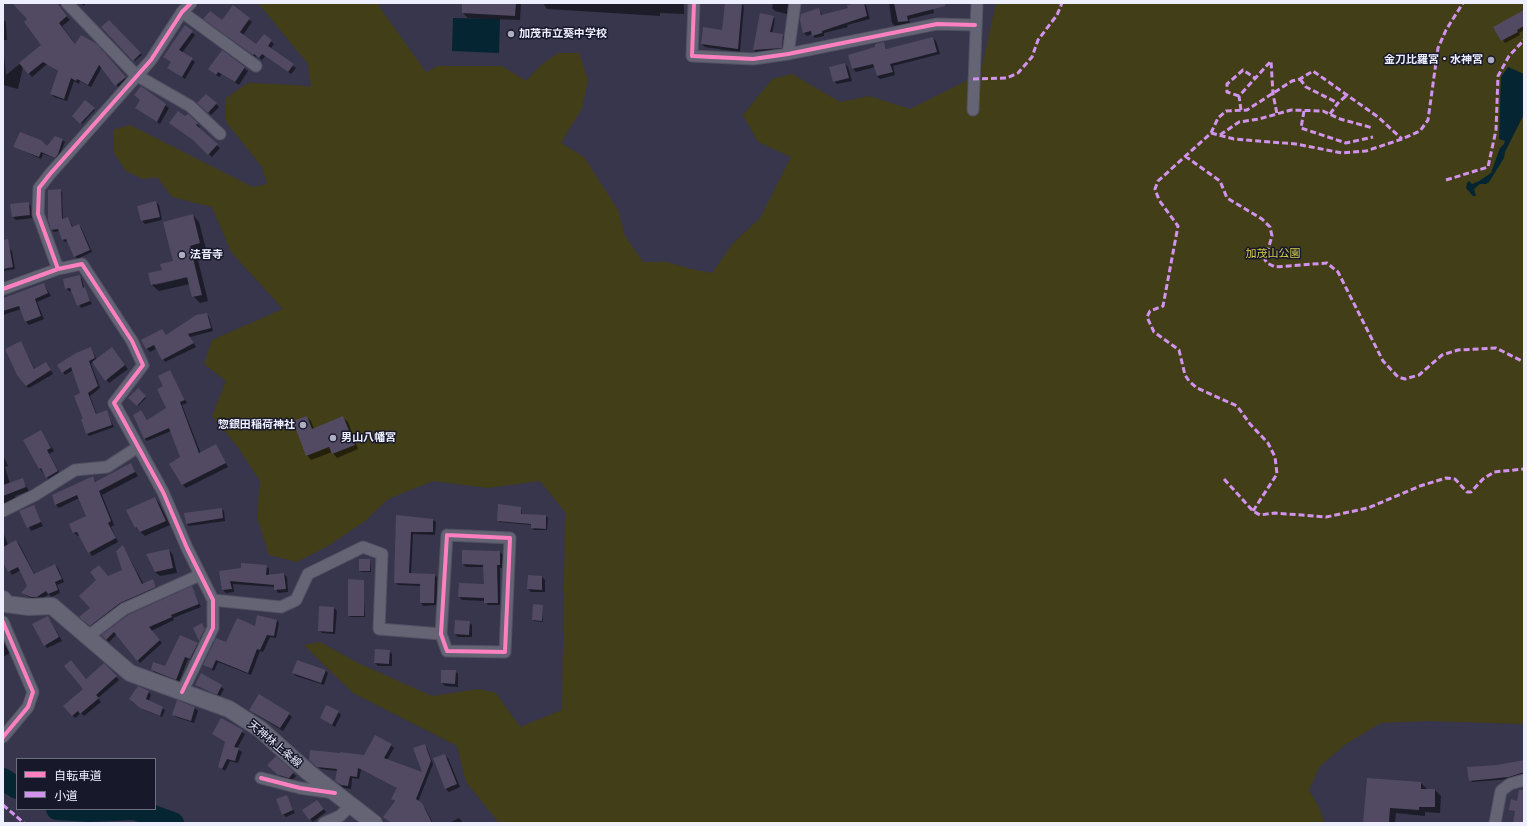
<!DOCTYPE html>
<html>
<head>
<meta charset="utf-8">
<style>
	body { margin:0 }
	#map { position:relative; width:1527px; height:826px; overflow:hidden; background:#37364d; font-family:"Golos Text","Noto Sans JP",sans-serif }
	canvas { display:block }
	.frame { position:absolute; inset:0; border:4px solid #edeefe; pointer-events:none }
	.legend { position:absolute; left:16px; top:758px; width:140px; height:52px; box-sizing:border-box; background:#18182b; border:1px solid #6d6e7f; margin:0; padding:5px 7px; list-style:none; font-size:12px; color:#edeefe }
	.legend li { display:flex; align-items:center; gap:8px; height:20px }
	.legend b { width:20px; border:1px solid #6d6e7f }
</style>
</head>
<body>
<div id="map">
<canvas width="1527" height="826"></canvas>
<div class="frame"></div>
<ul class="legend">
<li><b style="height:5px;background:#ff80c0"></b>自転車道</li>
<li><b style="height:5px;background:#d193ec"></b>小道</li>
</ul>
</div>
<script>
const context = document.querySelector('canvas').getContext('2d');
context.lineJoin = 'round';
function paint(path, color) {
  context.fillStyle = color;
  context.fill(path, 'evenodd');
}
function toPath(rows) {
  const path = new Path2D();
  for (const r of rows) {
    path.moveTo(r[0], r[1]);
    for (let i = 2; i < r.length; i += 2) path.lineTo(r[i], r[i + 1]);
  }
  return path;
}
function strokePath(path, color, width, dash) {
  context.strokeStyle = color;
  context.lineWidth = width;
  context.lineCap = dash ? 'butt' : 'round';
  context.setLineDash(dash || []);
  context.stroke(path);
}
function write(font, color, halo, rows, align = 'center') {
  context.font = font + ' "Golos Text","Noto Sans JP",sans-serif';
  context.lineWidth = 3;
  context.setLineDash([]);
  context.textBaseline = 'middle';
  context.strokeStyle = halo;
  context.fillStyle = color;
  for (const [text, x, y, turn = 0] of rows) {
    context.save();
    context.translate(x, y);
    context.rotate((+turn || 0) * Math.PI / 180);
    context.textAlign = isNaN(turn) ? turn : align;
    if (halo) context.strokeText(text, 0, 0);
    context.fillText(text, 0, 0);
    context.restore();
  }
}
paint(toPath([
	[258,3,386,3,378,5,426,72,438,66,502,66,526,81,541,65,558,53,579,53,588,80,582,108,561,143,584,157,618,210,625,236,643,262,667,262,691,269,712,273,733,243,760,218,791,157,758,142,743,115,772,79,792,74,840,102,869,96,910,109,980,74,996,3,1524,3,1524,724,1426,721,1381,723,1346,744,1320,766,1309,790,1320,809,1324,823,499,823,466,782,457,746,353,693,304,645,320,642,358,663,432,696,479,689,496,693,520,727,562,710,565,512,540,481,488,488,433,481,388,499,365,521,328,546,297,562,269,555,257,517,260,481,237,446,212,416,226,381,204,364,212,340,283,309,231,252,212,207,172,197,157,177,143,179,126,171,114,153,113,130,130,125,253,187,267,184,262,167,226,122,226,98,248,83,296,85,311,87,308,64]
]), '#423e17');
paint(toPath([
	[453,18,500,19,499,53,452,51],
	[1508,67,1524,74,1524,114,1505,152,1504,158,1489,182,1486,184,1480,184,1474,189,1476,196,1473,196,1466,188,1467,183,1469,181,1472,184,1479,181,1491,173,1500,148,1504,144,1505,141,1499,139,1501,77]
]), '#052532');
paint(toPath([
	[43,3,54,3,70,20,62,26,76,45,100,49,128,81,119,88,102,67,91,87,80,81,79,84,74,81,67,101,54,97,51,94,59,72,47,64,32,77,23,67,18,89,3,85,3,46,6,75,43,45],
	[80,3,86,3,84,6],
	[463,3,521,3,520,20,468,18,463,13],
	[543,3,684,3,684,14,660,13,660,16,547,9],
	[726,3,741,3,744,6,740,52,705,47,702,44,723,31],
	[773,3,788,3,787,14,775,11,772,8],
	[860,3,866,5,870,19,847,25,848,27,824,33,824,36,815,38,812,34,807,36,804,33,819,10,823,16,849,8],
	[889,3,932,3,934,13,909,19,910,23,895,26,892,23],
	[233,7,252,22,243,35,257,46,271,41,274,44,270,49,296,68,291,74,265,56,262,60,257,56,256,57,208,22,222,22],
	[1524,13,1524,30,1519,33,1520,35,1505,43,1495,27],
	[773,17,775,19,772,34,782,35,784,37,783,50,756,52,754,50],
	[3,19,6,22,7,40,3,40],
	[109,22,142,55,135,61,103,27],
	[185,27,195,35,182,53,195,62,185,79,169,68,172,63,164,57],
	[933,38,936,41,940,54,893,66,895,75,880,79,877,76,875,67,856,72,853,69,849,55,877,48,884,43,887,49],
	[222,51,248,71,239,85,222,74,219,77,212,72],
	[845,64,848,67,852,81,837,84,834,81],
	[141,87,169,108,160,124,139,110,141,100],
	[207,95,219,107,211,115,199,103],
	[85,102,95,110,82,124,74,116],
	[188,115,200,127,198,129,220,148,212,157,198,144,170,123],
	[62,140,65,142,58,159,43,154,41,159,15,147,47,148],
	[60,190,62,192,63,219,68,218,73,227,79,225,81,227,92,252,77,259,68,241,65,242,63,240,59,231,54,232,52,230],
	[156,202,159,205,162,220,145,224,142,221],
	[28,203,31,206,33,218,16,220,13,217],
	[193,215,199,222,206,249,196,252,208,301,200,303,193,296,190,284,159,291,152,285,150,274,163,271,174,262],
	[192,274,193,276,155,285,155,283],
	[9,249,12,251,15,269,3,271,3,250],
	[79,276,82,279,84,288,92,304,81,308,72,291,69,291,66,288],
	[44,284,51,296,37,302,44,319,29,325,26,322,21,309,3,315,3,298],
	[206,314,209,317,213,331,190,337,196,347,165,362,157,348,150,352,147,349,162,330,166,336],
	[21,342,35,370,48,366,53,374,29,388,26,386],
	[91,348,97,360,115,352,128,369,109,383,94,362,91,364,100,388,90,396,97,415,106,411,114,427,89,436,87,433,81,394,73,370,65,375,63,372],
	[170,371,187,403,182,405,201,454,216,445,228,467,186,488,183,485,181,457,171,431,147,441,144,438,141,411,148,421,167,409,164,387],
	[138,389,146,398,138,406,130,398],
	[307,417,311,421,314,429,343,418,348,422,358,449,337,458,332,452,311,460,307,455],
	[41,432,54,451,49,454,61,475,50,481,39,468],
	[3,455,8,466,5,467,10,484,22,479,29,491,15,496,17,500,3,508],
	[130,465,138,476,102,495,114,525,111,527,118,542,92,556,80,535,78,536,74,533,70,525,87,516,79,498,59,508,56,505,53,496,92,477,97,483],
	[155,498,159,503,170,525,145,536,136,528,128,510],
	[33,506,43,526,31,531,21,511],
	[521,508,522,515,546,516,548,518,547,530,534,530,532,525,499,522,498,520],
	[221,509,224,511,225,521,189,526,187,524,185,514],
	[397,516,433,520,436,522,435,535,413,534,411,574,434,575,437,577,437,605,423,606,421,603,421,586,398,585,395,582],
	[3,532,8,545,16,541,19,544,35,575,55,565,58,568,64,582,57,585,60,593,51,597,49,594,40,600,35,600,22,593,28,587,21,570,12,575,3,560],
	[123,546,144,585,152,580,159,590,94,629,84,620,108,577,123,570],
	[169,550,173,555,177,573,160,576,155,572],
	[500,552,503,555,502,568,500,568,500,605,488,605,485,601,462,600,459,597,485,585,484,567,466,567,463,564],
	[370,560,371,572,361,572,360,571],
	[266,566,269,569,269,576,284,574,287,577,288,592,278,593,275,587,233,584,234,592,226,593,223,590,220,572],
	[529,576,542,577,545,580,545,592,531,592,528,589],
	[363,581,365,617,350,617,349,616],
	[192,588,201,607,173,618,174,620,151,631,162,643,140,663,117,634,109,642,102,635],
	[542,606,543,622,534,621,533,620],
	[334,608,337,611,335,634,322,633,319,630],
	[48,617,62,641,47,648,45,645],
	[277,620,279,623,276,638,270,637,263,652,260,651,251,675,218,662,214,671,204,665,227,644,255,627],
	[469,622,472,625,472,637,458,637,455,634],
	[203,626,205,631,201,641,194,628],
	[3,641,10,653,3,657],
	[197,644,200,646,193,661,188,659,179,682,155,673,152,670,166,667],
	[389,651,392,654,392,666,378,666,375,663],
	[104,664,119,680,98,698,101,702,84,716,81,713,75,718,72,715,84,689,86,680],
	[325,670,328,673,324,685,296,676,293,673],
	[455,671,458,674,458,687,445,686,442,683],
	[201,675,224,689,220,696,196,685],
	[138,687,151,694,149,701,165,710,162,717,144,710,132,702],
	[195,708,198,711,194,723,176,717,173,714],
	[338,712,341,715,335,727,321,718],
	[254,713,289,714,292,717,283,731],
	[222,719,245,734,237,749,242,752,238,763,230,761,225,771,219,767,226,743,213,734],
	[391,745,394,748,387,760,423,773,424,745,427,748,433,764,418,802,425,808,433,823,392,823,395,802,392,799,398,788,361,770,359,779,352,778,351,789,344,788,339,784,338,771,321,769,313,763,365,756],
	[445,755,448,758,460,787,449,792,446,789],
	[276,758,296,776,292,780,282,778,269,765],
	[1524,760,1524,775,1511,779,1472,782,1470,780],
	[1421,783,1427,789,1435,790,1441,796,1440,813,1425,812,1425,816,1396,813,1395,823,1364,823],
	[286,796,295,813,286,817,283,814],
	[320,804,326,812,313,822,310,819],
	[459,818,463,823,449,823]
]), '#0007');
strokePath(toPath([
	[3,779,17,788],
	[57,809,90,811,134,809,173,823]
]), '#052532', 22);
paint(toPath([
	[12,3,57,3,67,16,59,23,75,44,81,35,97,44,126,77,115,86,99,65,88,85,77,79,76,81,71,78,64,99,50,94,58,71,43,62,28,74,19,63,41,45,24,22,27,19],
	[462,3,516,3,515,16,462,13],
	[725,3,742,3,738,49,701,44,703,27,722,30],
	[856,3,864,3,867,16,822,31,822,33,812,36,811,31,803,33,800,20,801,14,819,8,821,15,848,8,847,5],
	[894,3,945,3,945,6,907,16,908,21,898,22],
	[233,5,250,18,240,32,256,44,264,34,272,40,268,46,294,64,288,72,262,54,259,58,254,54,253,55,203,19,210,11,222,20],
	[1524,10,1524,26,1517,30,1518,32,1501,41,1493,27],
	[760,13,774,16,770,32,783,34,782,48,753,50],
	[109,20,141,53,133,61,101,27],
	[185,25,193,31,179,50,193,58,182,77,167,68,171,62,163,57],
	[933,37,937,52,890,64,893,72,877,76,873,64,852,69,848,55,875,47,875,44,884,42,886,49],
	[222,50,245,67,235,82,218,72,216,75,208,69],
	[845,63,849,78,833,82,829,67],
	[141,86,166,104,157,122,135,108,140,100,134,95],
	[206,94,217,103,208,113,197,103],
	[85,100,95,108,80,124,72,116],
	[178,111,185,116,188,114,198,123,196,125,218,144,208,155,194,141,169,123],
	[20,132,41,140,47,146,55,136,63,139,58,154,55,158,41,152,39,157,13,147],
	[61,189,62,219,68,217,72,227,79,224,90,250,74,257,66,239,62,240,58,229,51,230,48,220,48,190],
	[156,201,160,217,141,221,137,206],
	[29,202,30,215,12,217,10,204],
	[193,214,200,243,190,246,202,295,192,297,187,277,151,285,148,273,162,270,160,264,173,261,163,222],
	[8,239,13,267,3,269,3,240],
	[80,275,83,288,85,287,90,301,77,306,70,288,65,289,63,279],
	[44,283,48,293,35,299,41,316,25,322,19,306,3,311,3,298],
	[207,313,211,328,188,334,194,343,162,360,154,345,146,349,141,340,162,329,166,335,196,315],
	[21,341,34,369,46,362,51,370,26,386,17,375,5,349],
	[91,347,95,358,89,361,98,386,88,393,96,414,107,410,112,425,86,434,81,419,83,419,74,396,80,393,71,367,62,373,57,365,76,353],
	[112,347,125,365,105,381,92,362],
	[170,370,185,400,180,402,199,453,216,444,226,463,182,485,169,464,180,457,169,428,144,439,133,415,141,410,147,420,166,408,157,389,163,386,158,376],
	[138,388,146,396,137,406,128,398],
	[307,416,312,429,343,416,355,445,332,454,329,447,306,456,293,421],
	[41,430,51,448,47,450,58,471,46,478,41,468,39,469,23,440],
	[131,463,135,472,99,491,111,521,108,523,116,538,88,553,77,532,73,533,69,524,86,516,77,495,55,505,52,495,93,476,95,482],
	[23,478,26,487,3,496,3,485],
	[155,497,166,521,140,532,136,527,135,528,126,510],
	[498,504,521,507,521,514,546,515,546,529,531,528,531,524,497,521],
	[34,505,41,522,27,528,19,511],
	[222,508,223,518,186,524,184,513],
	[396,515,433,519,433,532,411,532,409,573,435,574,434,603,420,603,420,584,394,583],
	[16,540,34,574,55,564,62,579,55,582,58,590,48,594,46,591,37,597,31,597,21,593,27,586,18,567,8,572,3,562,3,547],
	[123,545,142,584,153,579,156,587,120,603,90,626,79,617,90,608,79,596,96,580,90,572,99,565,108,576,122,570,116,551],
	[169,549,173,568,155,572,146,554],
	[462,550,500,551,500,565,497,565,498,603,484,603,484,598,458,597,459,583,484,584,483,565,462,564],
	[359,559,370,559,370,571,359,571],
	[241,563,267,565,266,575,284,573,286,589,274,590,274,585,230,581,232,589,222,590,219,571,241,568],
	[528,575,542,576,542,590,527,589],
	[348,579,364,580,364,616,348,616],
	[192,586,199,604,171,615,172,617,149,627,160,640,137,661,114,632,106,640,101,635,128,615],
	[533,604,543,605,542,621,532,620],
	[319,606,334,607,333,632,318,631],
	[257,615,277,620,274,636,267,635,260,650,257,649,248,673,216,660,212,669,203,665,216,638,226,642,237,618,255,626],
	[48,616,59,637,44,646,32,624],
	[455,620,470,621,469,635,454,634],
	[202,623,205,629,199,641,193,628],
	[180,635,198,643,190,659,185,657,176,680,151,670,153,662,165,666],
	[375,649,390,650,389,664,374,663],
	[71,660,86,679,104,663,117,676,96,695,99,698,80,714,78,711,72,716,63,706,83,689,64,666],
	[297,660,326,670,321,683,292,673],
	[441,670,456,670,455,684,441,683],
	[201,673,222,685,217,695,195,685],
	[138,686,149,691,146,699,163,707,160,716,140,708,129,699],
	[259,694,290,713,280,728,249,710],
	[177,700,195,707,191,721,172,715],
	[326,705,339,711,332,725,320,718],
	[221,718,243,730,234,747,239,748,235,761,227,759,222,769,218,767,225,742,212,734],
	[375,735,392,744,384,758,422,772,413,748,425,744,431,761,416,799,422,803,432,823,392,823,383,817,395,801,391,799,397,788,358,768,357,777,350,776,348,786,341,785,335,781,337,769,317,767,309,760,310,750,340,753,340,752,364,755],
	[445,754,457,784,445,789,433,758],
	[276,756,294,772,289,778,278,775,267,765],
	[1524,760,1524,772,1509,777,1469,781,1467,767,1497,765],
	[1367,778,1421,782,1421,789,1435,789,1435,807,1419,807,1419,810,1390,808,1389,823,1363,823],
	[1519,790,1524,790,1524,823,1513,823,1515,811,1509,810,1511,799,1517,801],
	[287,795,293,810,282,815,276,799],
	[317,800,324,809,309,820,302,810]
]), '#514a62');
const street = toPath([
	[67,3,136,75,190,106,220,134],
	[694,3,692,56,753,59,788,54,937,24,975,25],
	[182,12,256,66],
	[788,54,795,3],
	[973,110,977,3],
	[58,269,38,214,39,188,50,174,151,60,182,12,191,3],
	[3,289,58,269,82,264,132,341,143,365,114,403,163,492,187,548,213,600,213,628,182,692],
	[3,511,35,495,75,470,107,467,138,447],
	[447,535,510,538,505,652,447,651,441,634,447,535],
	[213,600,281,607,296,600,308,574,363,547,382,554,379,629,441,634],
	[3,622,33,692,28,707,3,737],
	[87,637,124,609,200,575],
	[261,778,300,788,334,793],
	[324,823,340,816,351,805],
	[1495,823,1501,791,1510,784,1524,780]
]);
const secondary = toPath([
	[3,599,6,604,29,607,52,606,130,673,229,709,260,729,308,772,374,823]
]);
strokePath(street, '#525163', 13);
strokePath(secondary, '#525163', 18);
strokePath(street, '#646475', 11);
strokePath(secondary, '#646475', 16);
strokePath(toPath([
	[973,79,1007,78,1018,73,1032,57,1038,40,1057,15,1062,3],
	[1300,79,1306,87,1338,103],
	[1239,96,1227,92,1227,84,1243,70,1255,78],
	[1241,110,1239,96,1271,61,1273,94,1277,114],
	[1304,111,1301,128,1346,143,1373,137],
	[1330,114,1338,103,1347,95],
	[1211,133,1218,118,1226,111,1247,110,1292,81,1300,79,1313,71,1378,117,1402,139],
	[1220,135,1239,122,1259,119,1291,110,1323,111,1340,119,1373,128],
	[1185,156,1220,181,1227,198,1262,219,1270,227,1272,236,1265,260,1267,263,1275,267,1327,263,1338,272,1383,361,1398,377,1405,379,1419,375,1442,355,1458,350,1496,348,1524,362],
	[1446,180,1488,167,1496,130,1498,76,1509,56,1524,40],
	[1224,479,1253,511,1260,515,1275,513,1326,517,1368,508,1420,486,1446,478,1455,479,1467,492,1471,492,1483,479,1494,472,1524,469],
	[1253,511,1277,474,1275,457,1268,443,1250,424,1237,406,1197,388,1189,381,1185,375,1179,350,1154,332,1147,317,1150,311,1163,306,1178,226,1159,200,1155,189,1158,181,1211,133,1234,139,1296,144,1342,153,1366,151,1402,139,1420,131,1428,120,1438,48,1446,30,1463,3],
	[3,805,24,823]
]), '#d193ec', 3, [6, 3]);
strokePath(toPath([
	[694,3,692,56,753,59,788,54,937,24,975,25],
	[58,269,38,214,39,188,50,174,151,60,182,12,191,3],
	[3,289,58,269,82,264,132,341,143,365,114,403,163,492,187,548,213,600,213,628,182,692],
	[447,535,510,538,505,652,447,651,441,634,447,535],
	[3,622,33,692,28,707,3,737],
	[261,778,300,788,335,793]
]), '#ff80c0', 4);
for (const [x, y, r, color] of [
	[511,34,4,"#adaec0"],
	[1491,60,4,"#adaec0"],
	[182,255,4,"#adaec0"],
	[303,425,4,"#adaec0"],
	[333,438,4,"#adaec0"]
]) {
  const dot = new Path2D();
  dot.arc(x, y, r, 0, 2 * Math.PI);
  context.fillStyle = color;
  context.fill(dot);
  strokePath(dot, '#18182b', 1.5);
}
write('bold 11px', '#edeefe', '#18182b', [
	["加茂市立葵中学校",519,34],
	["金刀比羅宮・水神宮",1483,60,"right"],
	["法音寺",190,255],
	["惣銀田稲荷神社",295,425,"right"],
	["男山八幡宮",341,438]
], 'left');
write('11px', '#d9cd4d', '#18182b', [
	["加茂山公園",1273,254]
]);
write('11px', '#edeefe', '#18182b', [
	["天神林上条線",275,744,40]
]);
</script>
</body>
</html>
